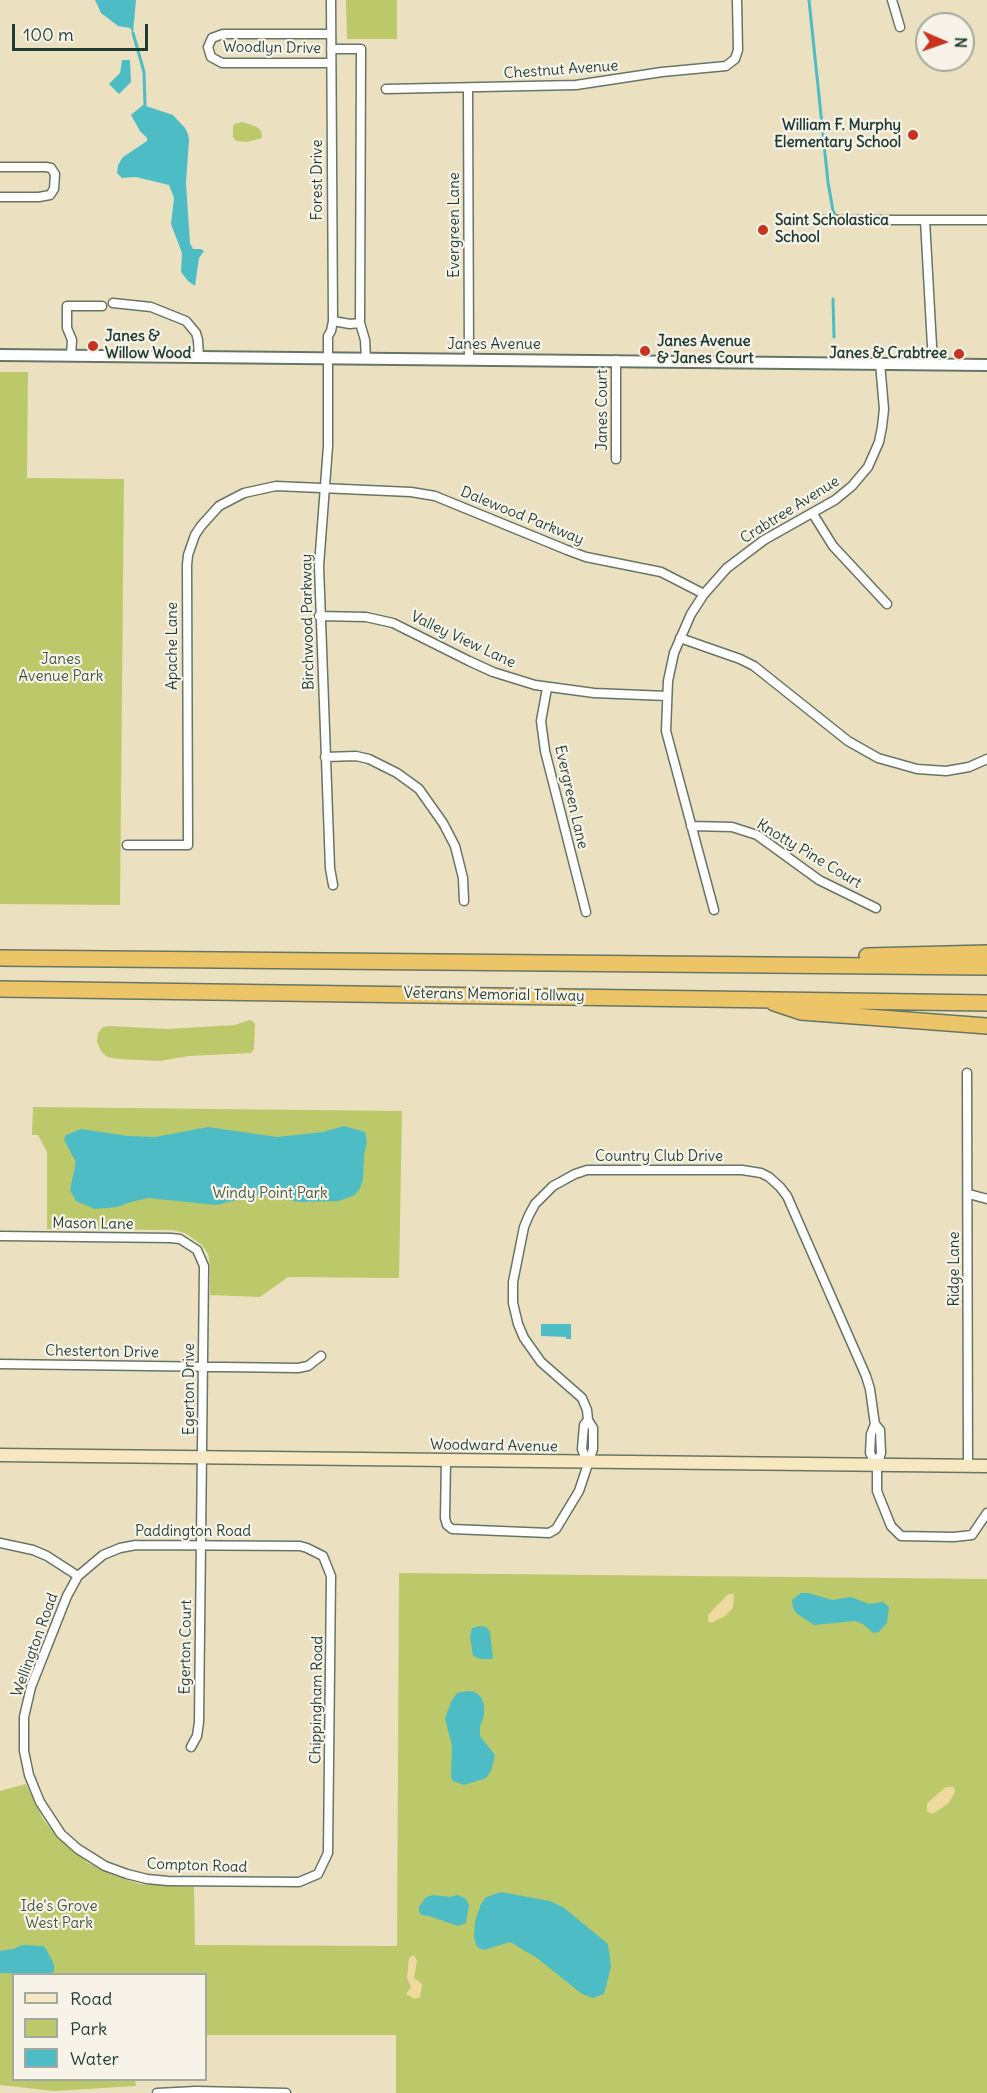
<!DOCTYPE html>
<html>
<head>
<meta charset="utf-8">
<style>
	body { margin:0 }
	#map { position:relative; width:987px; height:2093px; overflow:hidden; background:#ebe1c0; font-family:Delius,sans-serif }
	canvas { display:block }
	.legend { position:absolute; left:12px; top:1973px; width:195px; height:108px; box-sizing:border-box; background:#f7f3e8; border:2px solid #a1aaa0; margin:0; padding:8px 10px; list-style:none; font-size:18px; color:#1f3d34 }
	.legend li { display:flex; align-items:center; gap:12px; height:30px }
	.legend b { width:30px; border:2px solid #a1aaa0 }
	.north { position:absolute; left:915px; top:12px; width:60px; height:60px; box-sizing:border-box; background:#f7f3e8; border:2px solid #a1aaa0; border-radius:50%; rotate:92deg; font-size:16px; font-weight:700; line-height:24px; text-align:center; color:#1f3d34 }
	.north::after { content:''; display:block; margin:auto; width:21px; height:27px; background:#c8321e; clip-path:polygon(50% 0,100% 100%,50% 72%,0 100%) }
	.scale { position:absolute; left:12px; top:24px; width:136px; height:27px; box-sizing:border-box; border:3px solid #1f3d34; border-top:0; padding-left:8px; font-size:18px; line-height:21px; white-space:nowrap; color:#1f3d34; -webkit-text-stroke:4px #f7f3e8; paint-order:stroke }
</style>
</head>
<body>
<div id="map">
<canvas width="987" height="2093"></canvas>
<ul class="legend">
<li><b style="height:8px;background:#f7e8c3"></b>Road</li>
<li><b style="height:16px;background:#bbc96a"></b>Park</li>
<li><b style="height:16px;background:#4ebcc4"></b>Water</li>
</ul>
<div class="north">N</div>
<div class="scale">100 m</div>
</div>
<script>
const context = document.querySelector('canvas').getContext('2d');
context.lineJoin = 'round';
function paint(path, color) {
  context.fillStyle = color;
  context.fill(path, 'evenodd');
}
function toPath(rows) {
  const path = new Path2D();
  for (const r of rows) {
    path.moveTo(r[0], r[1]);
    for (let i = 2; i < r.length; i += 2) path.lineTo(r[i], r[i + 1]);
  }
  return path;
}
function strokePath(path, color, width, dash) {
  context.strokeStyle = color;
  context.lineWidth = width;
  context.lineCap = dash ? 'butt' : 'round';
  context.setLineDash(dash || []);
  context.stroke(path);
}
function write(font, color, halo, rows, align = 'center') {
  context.font = font + ' Delius,sans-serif';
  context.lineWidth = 4.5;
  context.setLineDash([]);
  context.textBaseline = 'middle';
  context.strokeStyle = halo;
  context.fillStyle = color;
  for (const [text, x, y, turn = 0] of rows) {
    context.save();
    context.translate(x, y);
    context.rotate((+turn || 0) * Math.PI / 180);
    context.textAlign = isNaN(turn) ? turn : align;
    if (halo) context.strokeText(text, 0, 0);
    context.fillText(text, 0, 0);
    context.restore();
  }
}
paint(toPath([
	[346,0,397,0,397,39,347,39],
	[243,122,257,127,261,131,262,138,247,142,236,141,233,137,233,127,234,124],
	[0,372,28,372,27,478,124,479,120,905,0,904],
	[249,1020,253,1021,255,1024,254,1049,251,1053,189,1056,160,1061,118,1059,107,1057,101,1051,97,1042,98,1033,103,1027,109,1026,167,1029,235,1025],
	[33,1107,402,1111,399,1278,288,1277,260,1297,210,1295,210,1266,208,1254,202,1245,185,1233,173,1230,47,1229,47,1152,38,1135,32,1135],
	[399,1573,987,1579,987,2093,396,2093,396,2035,206,2035,206,1974,14,1974,14,2080,135,2080,136,2086,54,2091,0,2085,0,1791,26,1784,43,1819,56,1835,88,1863,115,1876,140,1884,194,1887,195,1945,397,1946]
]), '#bbc96a');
paint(toPath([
	[728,1594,734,1594,733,1608,725,1616,711,1623,708,1621,708,1615],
	[946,1787,954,1787,955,1792,948,1804,932,1814,927,1811,927,1803],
	[414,1955,417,1961,414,1978,421,1983,422,1987,420,1997,415,1999,406,1994,411,1987,407,1978,409,1958]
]), '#eeda9e');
paint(toPath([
	[95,0,136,0,133,33,130,28,118,26,101,13],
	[122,60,130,60,131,82,119,94,109,84,120,73],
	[143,105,173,115,185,128,188,134,189,140,186,183,190,243,193,249,201,249,204,251,199,258,195,286,188,281,181,272,182,253,171,224,174,198,169,185,136,177,122,178,117,173,118,165,123,157,147,141,147,138,140,131,131,115],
	[344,1126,365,1132,367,1141,364,1155,363,1180,360,1188,355,1195,339,1201,301,1202,257,1195,216,1205,148,1198,131,1202,117,1207,95,1209,76,1201,70,1190,76,1162,64,1140,66,1135,81,1129,128,1136,155,1137,208,1127,277,1137,323,1132],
	[541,1324,571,1324,571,1339,566,1339,566,1337,541,1336],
	[801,1593,809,1593,832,1600,851,1597,869,1604,883,1602,889,1607,887,1623,879,1632,873,1633,863,1624,855,1621,814,1625,796,1613,793,1608,792,1600],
	[480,1626,486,1627,490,1632,493,1659,480,1659,473,1656,470,1636,472,1628],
	[467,1691,475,1692,481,1697,484,1705,484,1715,480,1727,480,1736,495,1755,491,1771,486,1778,464,1785,453,1781,451,1777,452,1746,445,1718,452,1700,457,1693],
	[501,1892,550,1901,563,1907,608,1944,611,1966,604,1994,593,1998,582,1994,537,1958,510,1942,484,1950,479,1948,476,1945,474,1937,475,1921,481,1904,486,1897],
	[433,1895,450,1897,457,1895,466,1899,469,1905,466,1923,458,1926,429,1916,422,1915,419,1912,419,1907,426,1897],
	[22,1945,43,1946,46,1949,54,1964,54,1972,49,1974,0,1973,0,1951,13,1949]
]), '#4ebcc4');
strokePath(toPath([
	[809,0,828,182,833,211,836,216],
	[133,33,144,72,145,105],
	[833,299,834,337]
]), '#4ebcc4', 3);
const minor = toPath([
	[331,0,333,321,331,331,328,336,328,446,319,566,330,868,333,885],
	[892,0,900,27],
	[331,49,361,49,360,323,365,340,366,359],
	[331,63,222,63,211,57,208,47,212,38,223,34,331,34],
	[386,89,576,85,662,72,726,66,735,59,738,50,737,0],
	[468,89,469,360],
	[0,167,46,167,51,168,55,174,54,189,50,195,39,197,0,197],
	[822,220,987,220],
	[925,220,933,364],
	[113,303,151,307,186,321,196,333,198,340,199,358],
	[333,321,350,324,360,323],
	[71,356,72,340,67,328,67,306,102,306],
	[616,459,616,360],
	[813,514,833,546,887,604],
	[319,616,366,617,393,623,469,661,493,672,535,685,594,693,667,696],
	[680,638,740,659,754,666,848,741,878,758,917,769,946,771,969,767,987,759],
	[547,688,541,721,545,751,586,912],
	[325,757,356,756,369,759,397,773,419,789,443,823,455,846,463,878,464,901],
	[691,826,732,827,757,835,819,880,876,908],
	[127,845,188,845,187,565,188,555,195,535,201,526,219,506,244,493,276,486,411,492,435,496,567,550,586,557,661,572,704,594],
	[714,910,666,731,668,681,674,653,691,614,704,594,727,568,764,540,835,500,852,486,868,467,879,442,882,427,884,409,880,363],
	[967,1073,968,1466],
	[969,1194,987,1199],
	[0,1236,171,1238,180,1239,197,1250,204,1266,199,1722,197,1736,191,1747],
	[0,1364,298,1368,308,1366,321,1356],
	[875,1424,880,1430,881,1453,877,1466,877,1491,891,1526,901,1536,954,1537,972,1535,987,1513],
	[446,1460,445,1518,447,1525,452,1529,549,1533,556,1529,579,1491,593,1449,593,1428,588,1420,587,1410,582,1398,541,1362,524,1338,518,1324,513,1303,513,1282,524,1227,529,1215,535,1204,553,1186,575,1174,587,1170,742,1170,761,1173,769,1177,780,1187,787,1196,866,1376,870,1389,874,1418,875,1424,871,1434,870,1453,877,1466],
	[587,1462,582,1449,584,1425,588,1420],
	[0,1543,33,1550,47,1556,78,1576],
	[136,1545,300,1546,307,1548,323,1556,331,1576,328,1853,318,1874,299,1882,168,1881,147,1879,127,1874,105,1866,78,1849,61,1834,40,1802,29,1775,24,1751,24,1717,31,1687,67,1596,78,1576,103,1555,120,1548,136,1545],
	[157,2093,196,2091,286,2093]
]);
const tertiary = toPath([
	[0,355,987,365]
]);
const secondary = toPath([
	[0,1455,987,1466]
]);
const motorway = toPath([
	[867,956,987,953],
	[0,958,987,967],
	[0,989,987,1003],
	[774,1003,801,1012,987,1026]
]);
strokePath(minor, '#667665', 11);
strokePath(tertiary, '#667665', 14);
strokePath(secondary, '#667665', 15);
strokePath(motorway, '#667665', 18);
strokePath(minor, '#fff', 8);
strokePath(tertiary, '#fff', 10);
strokePath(secondary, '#f7e8c3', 12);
strokePath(motorway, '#ecc569', 15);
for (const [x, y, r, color] of [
	[913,135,6,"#c8321e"],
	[763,230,6,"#c8321e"],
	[93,346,6,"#c8321e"],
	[645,351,6,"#c8321e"],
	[959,354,6,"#c8321e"]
]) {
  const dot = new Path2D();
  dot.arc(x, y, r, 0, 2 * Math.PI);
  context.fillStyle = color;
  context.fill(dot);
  strokePath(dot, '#f7f3e8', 2);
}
write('15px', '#1f3d34', '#f7f3e8', [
	["Woodlyn Drive",272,48,1],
	["Chestnut Avenue",561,70,-4],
	["Forest Drive",318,180,-90],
	["Evergreen Lane",455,225,-90],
	["Janes Avenue",494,345],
	["Janes Court",603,410,-90],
	["Crabtree Avenue",790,510,-32],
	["Dalewood Parkway",522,516,22],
	["Birchwood Parkway",308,622,-91],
	["Valley View Lane",463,640,25],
	["Apache Lane",173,646,-90],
	["Evergreen Lane",571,797,77],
	["Knotty Pine Court",809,854,31],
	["Veterans Memorial Tollway",494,995,1],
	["Country Club Drive",659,1157],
	["Mason Lane",93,1224,1],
	["Ridge Lane",955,1269,-90],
	["Chesterton Drive",102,1352,1],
	["Egerton Drive",190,1389,-90],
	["Woodward Avenue",494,1446,1],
	["Paddington Road",193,1532],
	["Wellington Road",35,1645,-70],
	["Egerton Court",186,1647,-89],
	["Chippingham Road",317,1700,-89],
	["Compton Road",197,1866,2]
]);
write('bold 15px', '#1f3d34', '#f7f3e8', [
	["William F. Murphy",901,126,"right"],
	["Elementary School",901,143,"right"],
	["Saint Scholastica",775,221],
	["School",775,238],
	["Janes &",105,337],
	["Willow Wood",105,354],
	["Janes Avenue",657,342],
	["& Janes Court",657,359],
	["Janes & Crabtree",947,354,"right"]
], 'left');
write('15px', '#3e593f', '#f7f3e8', [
	["Janes",61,660],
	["Avenue Park",61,677],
	["Windy Point Park",270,1194],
	["Ide's Grove",59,1907],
	["West Park",59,1924]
]);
</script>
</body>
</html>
